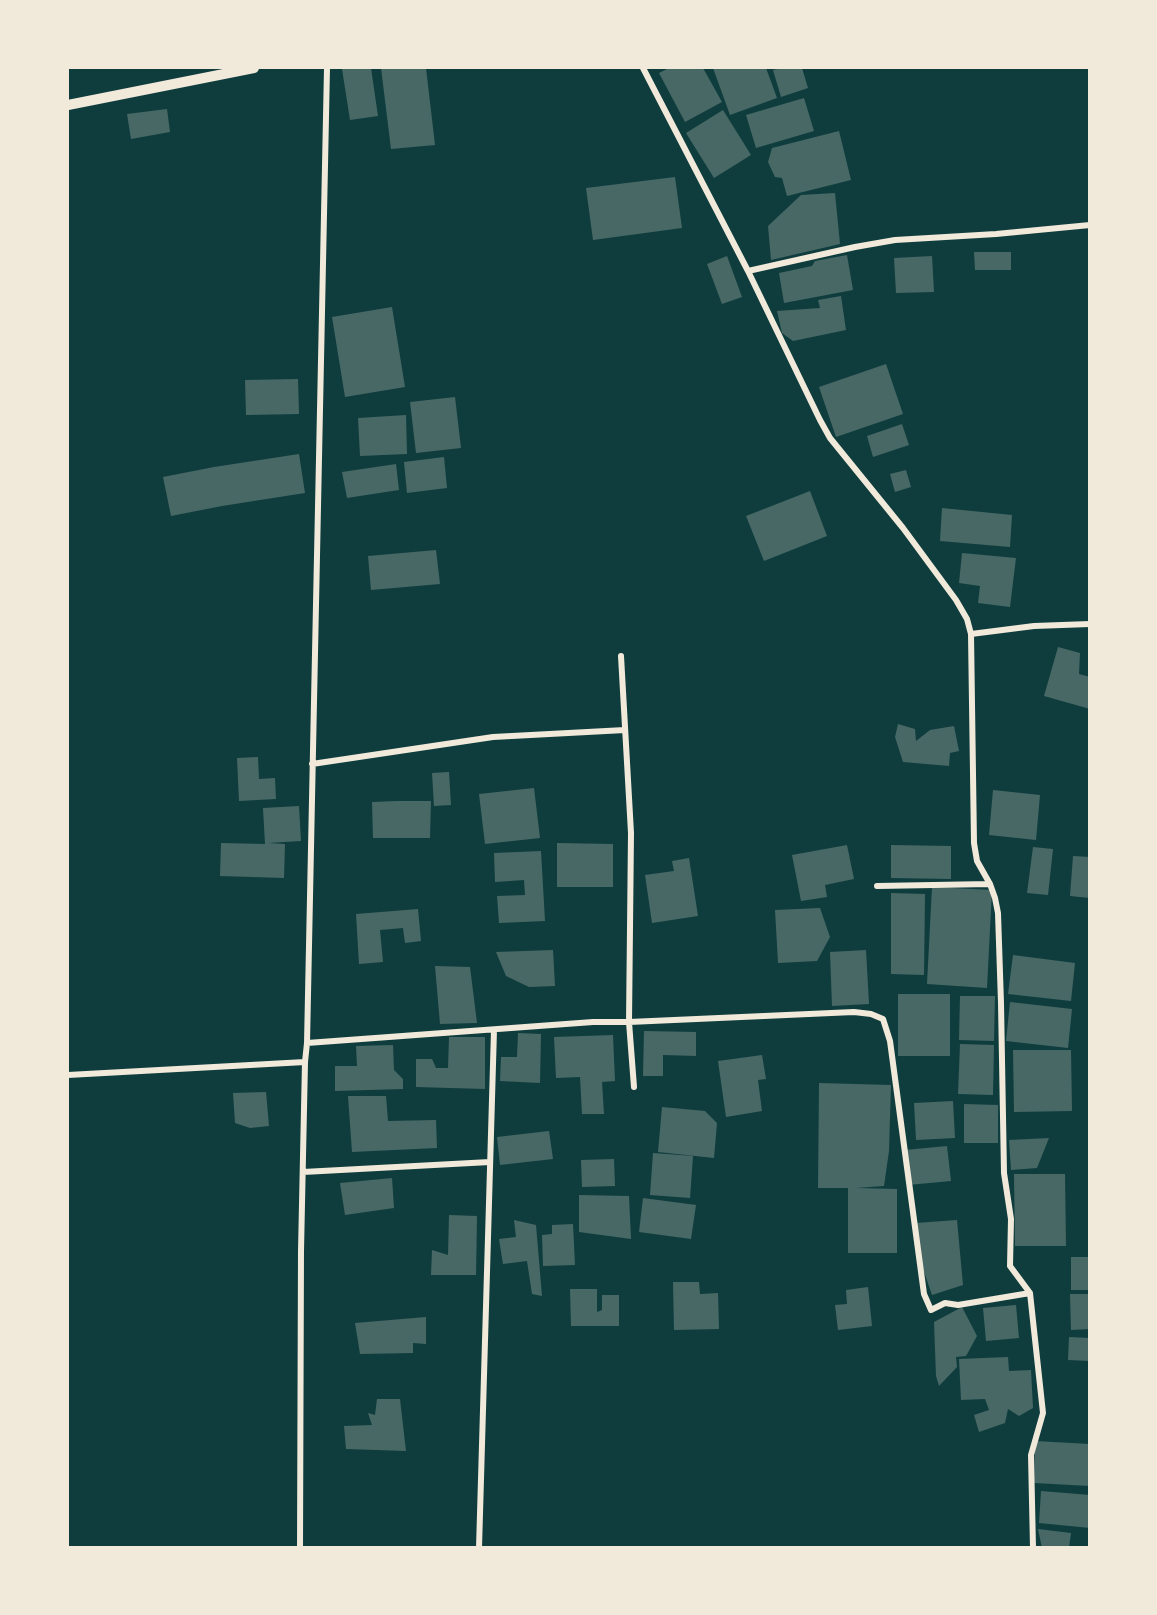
<!DOCTYPE html>
<html>
<head>
<meta charset="utf-8">
<style>
	body { margin:0 }
	#map { position:relative; width:1157px; height:1615px; overflow:hidden; background:#0f3d3e; font-family:Manrope,sans-serif }
	canvas { display:block }
	.frame { position:absolute; inset:0; border:69px solid #f1e9da; pointer-events:none }
</style>
</head>
<body>
<div id="map">
<canvas width="1157" height="1615"></canvas>
<div class="frame"></div>
</div>
<script>
const context = document.querySelector('canvas').getContext('2d');
context.lineJoin = 'round';
function paint(path, color) {
  context.fillStyle = color;
  context.fill(path, 'evenodd');
}
function toPath(rows) {
  const path = new Path2D();
  for (const r of rows) {
    path.moveTo(r[0], r[1]);
    for (let i = 2; i < r.length; i += 2) path.lineTo(r[i], r[i + 1]);
  }
  return path;
}
function strokePath(path, color, width, dash) {
  context.strokeStyle = color;
  context.lineWidth = width;
  context.lineCap = dash ? 'butt' : 'round';
  context.setLineDash(dash || []);
  context.stroke(path);
}
paint(toPath([
	[357,68,371,68,378,116,350,120,342,69],
	[381,68,426,68,435,145,391,149],
	[669,68,703,68,722,102,685,122,659,73],
	[713,68,766,68,777,98,730,115],
	[782,68,802,68,808,88,781,97,773,70],
	[804,98,814,131,756,148,746,115],
	[167,109,170,132,131,139,127,114],
	[723,110,751,155,714,178,686,133],
	[839,131,851,180,787,196,782,178,775,177,768,162,772,148],
	[675,177,682,228,593,240,586,188],
	[835,193,840,244,771,260,768,226,801,195],
	[974,252,1011,252,1011,270,975,270],
	[847,255,853,290,784,303,779,273,812,266,815,261],
	[727,256,742,297,722,304,707,264],
	[932,256,934,292,896,293,894,258],
	[841,296,846,330,793,341,782,333,777,311,820,308,818,300],
	[392,307,405,387,345,397,332,317],
	[886,364,903,414,836,437,819,387],
	[298,379,299,414,246,415,245,380],
	[455,397,461,448,416,453,410,402],
	[406,415,407,454,360,456,358,418],
	[902,424,909,445,873,457,867,436],
	[299,454,305,493,222,506,171,516,163,477,214,467],
	[444,457,447,488,407,493,404,462],
	[396,464,399,490,347,498,342,472],
	[906,470,911,487,895,492,890,474],
	[810,491,827,536,764,561,746,516],
	[942,508,1012,515,1010,547,940,541],
	[436,550,440,584,371,590,368,556],
	[962,553,1016,558,1010,607,978,603,980,586,959,583],
	[1058,647,1080,653,1079,674,1090,677,1090,709,1044,696],
	[898,724,915,729,916,741,930,730,954,726,959,751,950,753,949,766,903,762,895,737],
	[258,757,259,779,275,778,276,799,239,801,237,758],
	[449,772,451,805,434,806,432,773],
	[534,788,540,838,485,844,479,794],
	[993,790,1040,795,1036,840,989,835],
	[397,801,431,801,430,838,373,838,372,802],
	[299,806,301,841,268,843,285,844,284,878,220,876,221,843,265,844,263,808],
	[557,843,613,844,613,887,557,887],
	[847,845,854,879,825,885,827,897,801,901,792,855],
	[891,845,951,846,951,879,891,878],
	[1033,847,1053,849,1048,895,1027,893],
	[541,851,545,921,499,923,497,896,525,895,524,880,495,882,494,853],
	[1073,856,1090,857,1090,898,1070,896],
	[689,858,698,916,652,923,645,875,674,871,672,861],
	[932,887,992,890,987,988,927,984],
	[891,893,925,894,924,975,891,974],
	[820,908,830,937,817,961,778,963,775,910],
	[418,909,421,941,405,943,403,928,380,930,383,962,359,964,356,914],
	[553,950,555,986,529,987,506,976,496,952],
	[866,950,869,1004,832,1006,830,952],
	[1013,955,1075,963,1071,1001,1008,994],
	[435,966,470,967,477,1023,440,1024],
	[898,994,950,994,950,1056,898,1056],
	[960,996,995,996,994,1041,959,1040],
	[1010,1002,1072,1009,1068,1048,1006,1041],
	[644,1031,696,1032,696,1056,663,1055,663,1076,643,1076],
	[518,1033,541,1034,540,1083,500,1081,501,1057,517,1057],
	[613,1035,615,1081,602,1082,604,1114,582,1114,580,1077,556,1078,554,1037],
	[449,1037,485,1037,485,1089,416,1087,416,1059,432,1059,436,1068,448,1068],
	[960,1044,994,1045,993,1095,958,1094],
	[393,1045,394,1070,403,1079,403,1089,335,1091,335,1066,357,1066,356,1046],
	[1013,1050,1071,1050,1072,1111,1014,1112],
	[762,1055,766,1079,758,1080,762,1111,726,1117,718,1061],
	[819,1083,891,1085,889,1151,884,1186,856,1188,897,1189,897,1253,848,1253,848,1188,818,1188],
	[266,1092,269,1126,250,1128,235,1123,233,1093],
	[348,1096,386,1096,388,1121,436,1120,437,1148,352,1152],
	[953,1101,955,1138,916,1140,914,1103],
	[964,1104,998,1105,998,1143,964,1143],
	[662,1107,705,1111,717,1123,714,1158,658,1152],
	[549,1131,553,1159,500,1165,497,1137],
	[1049,1138,1037,1168,1011,1170,1009,1140],
	[947,1146,951,1181,908,1185,905,1150],
	[653,1153,693,1156,690,1198,650,1195],
	[614,1159,615,1186,582,1187,581,1160],
	[1014,1174,1065,1174,1066,1246,1015,1246],
	[392,1178,394,1208,345,1215,340,1183],
	[579,1195,629,1196,631,1239,579,1232],
	[643,1198,696,1205,691,1239,639,1232],
	[449,1215,477,1216,476,1275,431,1275,432,1250,448,1255],
	[514,1220,536,1225,542,1296,532,1294,527,1261,503,1264,499,1239,516,1237],
	[957,1220,963,1285,932,1295,919,1257,916,1223],
	[573,1224,575,1265,543,1266,542,1235,552,1234,552,1225],
	[1071,1257,1090,1257,1090,1290,1071,1290],
	[673,1282,699,1282,700,1294,718,1293,719,1329,674,1330],
	[868,1287,872,1326,838,1330,835,1305,847,1304,846,1290],
	[570,1289,597,1289,597,1312,602,1310,602,1295,619,1295,619,1326,571,1326],
	[1070,1294,1090,1294,1090,1329,1071,1330],
	[1016,1305,1019,1338,986,1341,983,1308],
	[962,1307,977,1336,966,1356,956,1357,957,1367,939,1386,936,1376,934,1322],
	[426,1317,426,1344,413,1343,413,1353,360,1354,355,1323],
	[1069,1337,1090,1338,1090,1361,1068,1360],
	[1008,1357,1009,1371,1031,1370,1033,1408,1019,1416,1008,1409,1005,1423,979,1432,974,1415,989,1410,985,1399,961,1400,959,1359],
	[377,1399,400,1399,406,1451,346,1449,344,1426,372,1425,368,1413,375,1415],
	[1035,1441,1090,1444,1090,1486,1034,1483],
	[1041,1491,1090,1495,1090,1528,1039,1523],
	[1038,1529,1071,1533,1069,1548,1042,1548]
]), '#486865');
strokePath(toPath([
	[643,68,748,271,820,420,830,438,903,528,956,600,967,619,971,634,974,843,977,861,990,884,995,898,998,913,1001,1003,1004,1173,1011,1219,1010,1266,1030,1293,1043,1413,1031,1455,1033,1548],
	[748,271,855,247,895,240,996,234,1090,225],
	[971,634,1034,626,1090,624],
	[621,656,631,833,629,1022,634,1087],
	[312,764,493,737,625,730],
	[877,886,990,884],
	[307,1043,593,1022,629,1022,854,1012,871,1014,883,1019,890,1041,924,1294,931,1310,945,1303,958,1305,1030,1293],
	[68,1075,305,1062],
	[303,1172,490,1162],
	[300,1548,301,1251,305,1062,307,1043,327,68],
	[479,1548,494,1030]
]), '#f1e9da', 6);
strokePath(toPath([
	[68,105,254,68]
]), '#f1e9da', 10);
</script>
</body>
</html>
